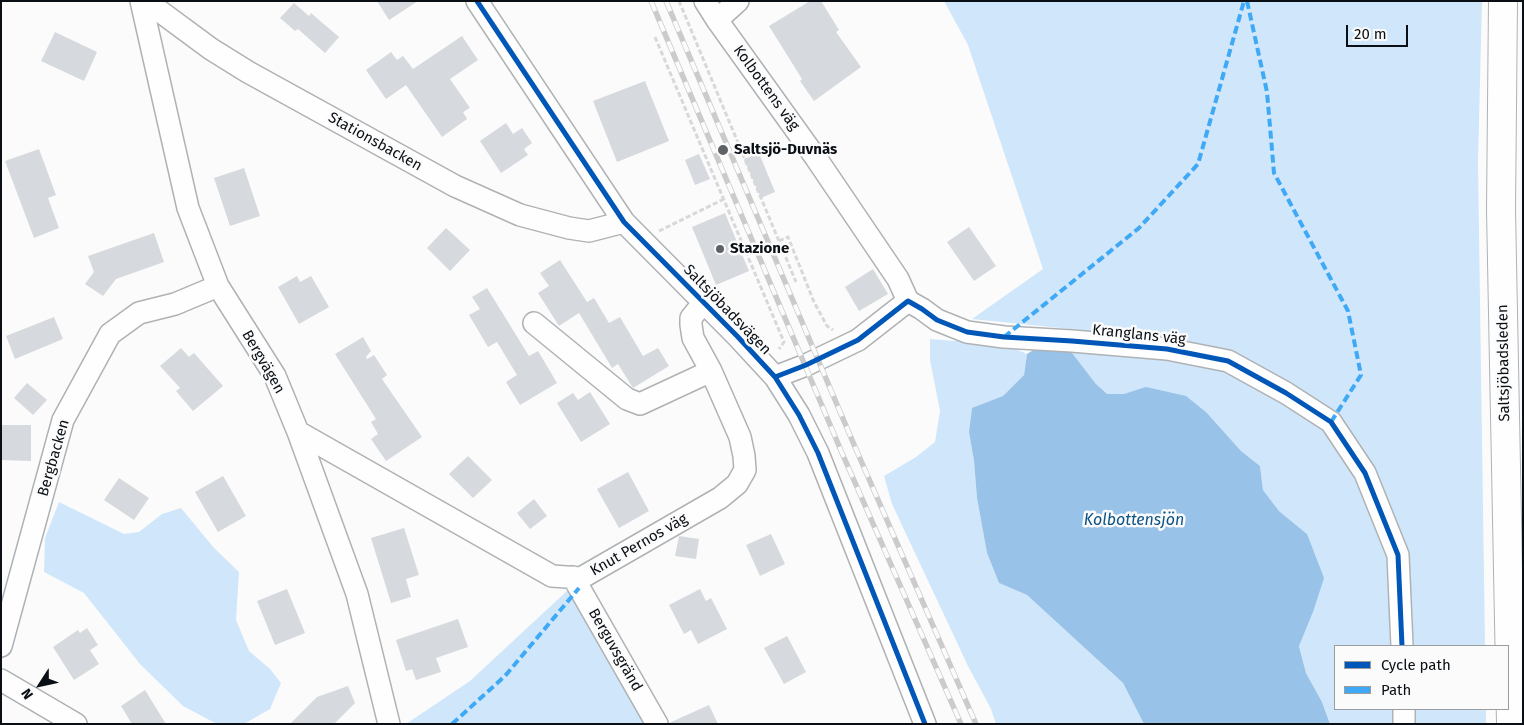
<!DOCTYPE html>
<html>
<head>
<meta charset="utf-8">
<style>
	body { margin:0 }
	#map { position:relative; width:1524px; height:725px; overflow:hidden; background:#fbfbfb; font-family:"Fira Sans",sans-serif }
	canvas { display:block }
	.frame { position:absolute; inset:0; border:2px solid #090f15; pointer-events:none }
	.legend { position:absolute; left:1334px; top:645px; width:175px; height:65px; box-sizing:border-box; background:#fbfbfb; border:1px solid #9a9d9f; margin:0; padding:6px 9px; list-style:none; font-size:15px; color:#090f15 }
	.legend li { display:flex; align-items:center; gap:10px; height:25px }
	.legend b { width:25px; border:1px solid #9a9d9f }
	.north { position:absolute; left:15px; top:660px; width:50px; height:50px; -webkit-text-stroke:4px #fbfbfb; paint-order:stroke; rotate:235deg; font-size:14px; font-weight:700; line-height:20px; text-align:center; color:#090f15 }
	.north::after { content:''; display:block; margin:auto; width:18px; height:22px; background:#090f15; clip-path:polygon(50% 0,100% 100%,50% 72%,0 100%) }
	.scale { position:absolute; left:1346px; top:25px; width:62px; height:22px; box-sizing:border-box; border:2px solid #090f15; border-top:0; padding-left:6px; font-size:15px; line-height:18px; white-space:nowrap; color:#090f15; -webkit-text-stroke:4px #fbfbfb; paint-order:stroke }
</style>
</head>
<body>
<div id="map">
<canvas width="1524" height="725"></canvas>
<div class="frame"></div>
<ul class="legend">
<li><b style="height:6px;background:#0057b8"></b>Cycle path</li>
<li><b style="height:6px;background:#3fa9f5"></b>Path</li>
</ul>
<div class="north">N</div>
<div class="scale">20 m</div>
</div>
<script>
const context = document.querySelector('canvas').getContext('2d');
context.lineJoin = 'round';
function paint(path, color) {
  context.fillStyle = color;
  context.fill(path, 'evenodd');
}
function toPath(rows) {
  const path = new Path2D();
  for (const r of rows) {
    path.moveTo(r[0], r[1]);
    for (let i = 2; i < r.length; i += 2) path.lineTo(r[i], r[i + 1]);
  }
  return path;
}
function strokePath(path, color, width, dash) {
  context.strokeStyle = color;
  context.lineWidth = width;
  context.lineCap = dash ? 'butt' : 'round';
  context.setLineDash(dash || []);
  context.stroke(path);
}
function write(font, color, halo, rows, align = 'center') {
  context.font = font + ' "Fira Sans",sans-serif';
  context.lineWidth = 5;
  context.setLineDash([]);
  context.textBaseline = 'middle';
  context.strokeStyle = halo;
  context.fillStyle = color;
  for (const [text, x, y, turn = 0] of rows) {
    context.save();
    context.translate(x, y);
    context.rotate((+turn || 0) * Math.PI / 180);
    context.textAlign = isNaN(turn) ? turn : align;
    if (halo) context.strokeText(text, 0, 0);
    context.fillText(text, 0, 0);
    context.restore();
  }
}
paint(toPath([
	[944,1,1482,1,1478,162,1485,646,1410,646,1406,552,1341,422,1169,339,972,319,1043,269,968,45],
	[930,339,1007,345,1027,354,1024,375,1003,396,972,409,969,432,974,461,977,498,987,553,999,583,1027,595,1123,683,1144,724,996,724,991,709,968,666,892,504,884,476,916,457,935,442,940,411,930,360],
	[1069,349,1166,355,1220,368,1282,402,1326,429,1358,477,1388,558,1390,646,1335,646,1335,709,1392,709,1392,724,1330,724,1322,702,1306,673,1299,645,1313,612,1307,534,1279,511,1263,490,1260,466,1241,451,1207,413,1124,394,1107,395,1096,384],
	[59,502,124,534,139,532,162,514,181,508,214,548,239,572,236,620,249,651,270,669,281,683,270,709,244,724,217,724,183,706,140,664,84,593,44,572,45,538],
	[568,590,645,724,406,724,470,681],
	[1413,709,1486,709,1486,724,1413,724]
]), '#d0e6fa');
paint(toPath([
	[1040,346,1069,349,1096,384,1107,394,1124,394,1146,387,1186,396,1207,413,1241,451,1260,466,1263,490,1279,511,1307,534,1324,578,1313,612,1299,646,1306,673,1322,702,1330,724,1144,724,1123,683,1027,595,999,583,987,553,977,498,974,461,969,432,972,408,1003,396,1024,375,1027,354]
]), '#98c2e7');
paint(toPath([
	[377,1,418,1,389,20],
	[810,1,821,1,839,30,836,32,861,67,814,101,800,81,802,79,769,26],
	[294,3,309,16,311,13,339,37,325,53,298,29,295,31,280,18],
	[55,32,97,52,84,81,41,61],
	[462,36,478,60,450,79,470,108,463,112,467,119,442,137,406,85,386,99,366,70,391,52,397,60,403,56,413,69],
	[645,81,669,141,617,162,593,101],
	[506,123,513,134,522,128,532,143,524,149,528,155,501,173,480,141],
	[39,149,56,195,48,198,59,228,34,238,5,161],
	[759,153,775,192,761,198,744,159],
	[699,154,710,179,695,185,685,160],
	[244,168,260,216,230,226,214,178],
	[725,213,749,271,716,285,692,227],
	[969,227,996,266,974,281,947,242],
	[446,228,470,250,450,271,427,248],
	[154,233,164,262,116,279,103,296,85,284,94,272,88,256],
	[560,260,587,302,594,298,609,323,620,317,643,356,658,348,669,366,633,388,618,364,612,368,579,313,559,326,538,293,549,286,540,273],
	[873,269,888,294,859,311,845,287],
	[297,276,300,282,311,276,329,307,299,324,278,287],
	[487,288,529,356,538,351,557,383,520,405,506,382,517,375,497,342,488,347,469,315,480,309,472,297],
	[54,317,63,339,15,359,6,336],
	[363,337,371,351,366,357,367,359,374,355,387,375,382,379,422,437,386,461,371,439,378,434,371,422,376,419,335,354],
	[181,348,189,357,194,353,223,386,193,411,176,391,180,388,160,366],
	[27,383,47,400,33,415,14,398],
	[590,392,610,424,581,442,557,403,573,393,578,400],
	[1,425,31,425,31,461,1,460],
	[468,456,492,480,473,498,449,474],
	[628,472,649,511,619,528,597,489],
	[223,476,246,516,218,532,195,492],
	[119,478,149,498,134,520,104,500],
	[534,499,547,516,530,529,517,513],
	[404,528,419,575,406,579,411,597,391,603,371,538],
	[771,534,785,564,760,576,746,545],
	[679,536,699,539,696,559,675,556],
	[287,589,305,633,275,645,257,601],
	[700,589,706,601,711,598,727,629,698,644,691,630,684,634,669,605],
	[458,619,468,647,436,658,441,672,416,680,412,669,406,671,396,640],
	[87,628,98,645,90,650,99,664,74,680,53,647,78,630,80,633],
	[787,636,806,672,784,684,764,648],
	[348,686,355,703,334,724,290,724,317,697],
	[145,690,166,724,132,724,121,706],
	[709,705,718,724,669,724,669,723]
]), '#d6d9dd');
const minor = toPath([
	[141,1,188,208,218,286,275,376,298,432,357,594,389,724],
	[146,1,211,49,248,72,455,186,520,215,569,228,589,231,624,222],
	[477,1,624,222,738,337,775,377,799,415,818,453,925,724],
	[705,1,717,20,816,158,898,279,908,301],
	[717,20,738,1],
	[534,323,627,399,640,404,711,371],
	[775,377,806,365,858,340,908,301,922,309,937,320,967,332,1004,337,1072,341,1167,349,1228,361,1286,393,1331,422,1365,473,1398,555,1402,646],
	[298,432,552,576,581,578,720,498,737,484,745,470,744,456,740,437,711,371,693,338,691,325,691,318,703,303],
	[573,577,657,724],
	[1,646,63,420,110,334,139,313,175,304,218,286],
	[1,680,76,724],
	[1404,709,1404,724]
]);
const highway = toPath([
	[1503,1,1501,210,1511,724]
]);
strokePath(minor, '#afb2b5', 24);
strokePath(highway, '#afb2b5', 30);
strokePath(toPath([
	[679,1,796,282],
	[655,37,784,342,779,349],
	[659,231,724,199],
	[779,241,788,237,814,302,827,326,833,330]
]), '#d8d8d8', 3, [5, 2.5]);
strokePath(minor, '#fefefe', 21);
strokePath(highway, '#fefefe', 28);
const rail = toPath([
	[651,1,842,453,961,724],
	[666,1,855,447,976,724]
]);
strokePath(rail, '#cbcbcb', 5.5);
strokePath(rail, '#fbfbfb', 4, [11]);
strokePath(toPath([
	[1247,1,1267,92,1274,173,1348,311,1361,375,1331,422],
	[1004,337,1139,228,1198,164,1244,1],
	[452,724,505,676,579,588]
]), '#3fa9f5', 4, [8, 4]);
strokePath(toPath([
	[477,1,624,222,738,337,775,377,799,415,818,453,925,724],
	[775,377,806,365,858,340,908,301,922,309,937,320,967,332,1004,337,1072,341,1167,349,1228,361,1286,393,1331,422,1365,473,1398,555,1402,646]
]), '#0057b8', 5);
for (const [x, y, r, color] of [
	[723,150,6,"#5e6266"],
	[720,249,5,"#5e6266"]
]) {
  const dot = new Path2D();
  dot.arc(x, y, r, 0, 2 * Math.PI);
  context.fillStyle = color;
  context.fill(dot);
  strokePath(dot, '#fbfbfb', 2);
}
write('15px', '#090f15', '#fbfbfb', [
	["Kolbottens väg",766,88,54],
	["Stationsbacken",375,142,29],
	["Saltsjöbadsvägen",727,310,46],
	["Kranglans väg",1139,335,6],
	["Bergvägen",263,362,60],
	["Saltsjöbadsleden",1504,363,-91],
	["Bergbacken",54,458,-74],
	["Knut Pernos väg",639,545,-30],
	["Berguvsgränd",615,650,60]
]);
write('bold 15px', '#090f15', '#fbfbfb', [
	["Saltsjö-Duvnäs",734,150],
	["Stazione",730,249]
], 'left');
write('italic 16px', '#0d5384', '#fbfbfb', [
	["Kolbottensjön",1134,521]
]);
</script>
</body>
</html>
